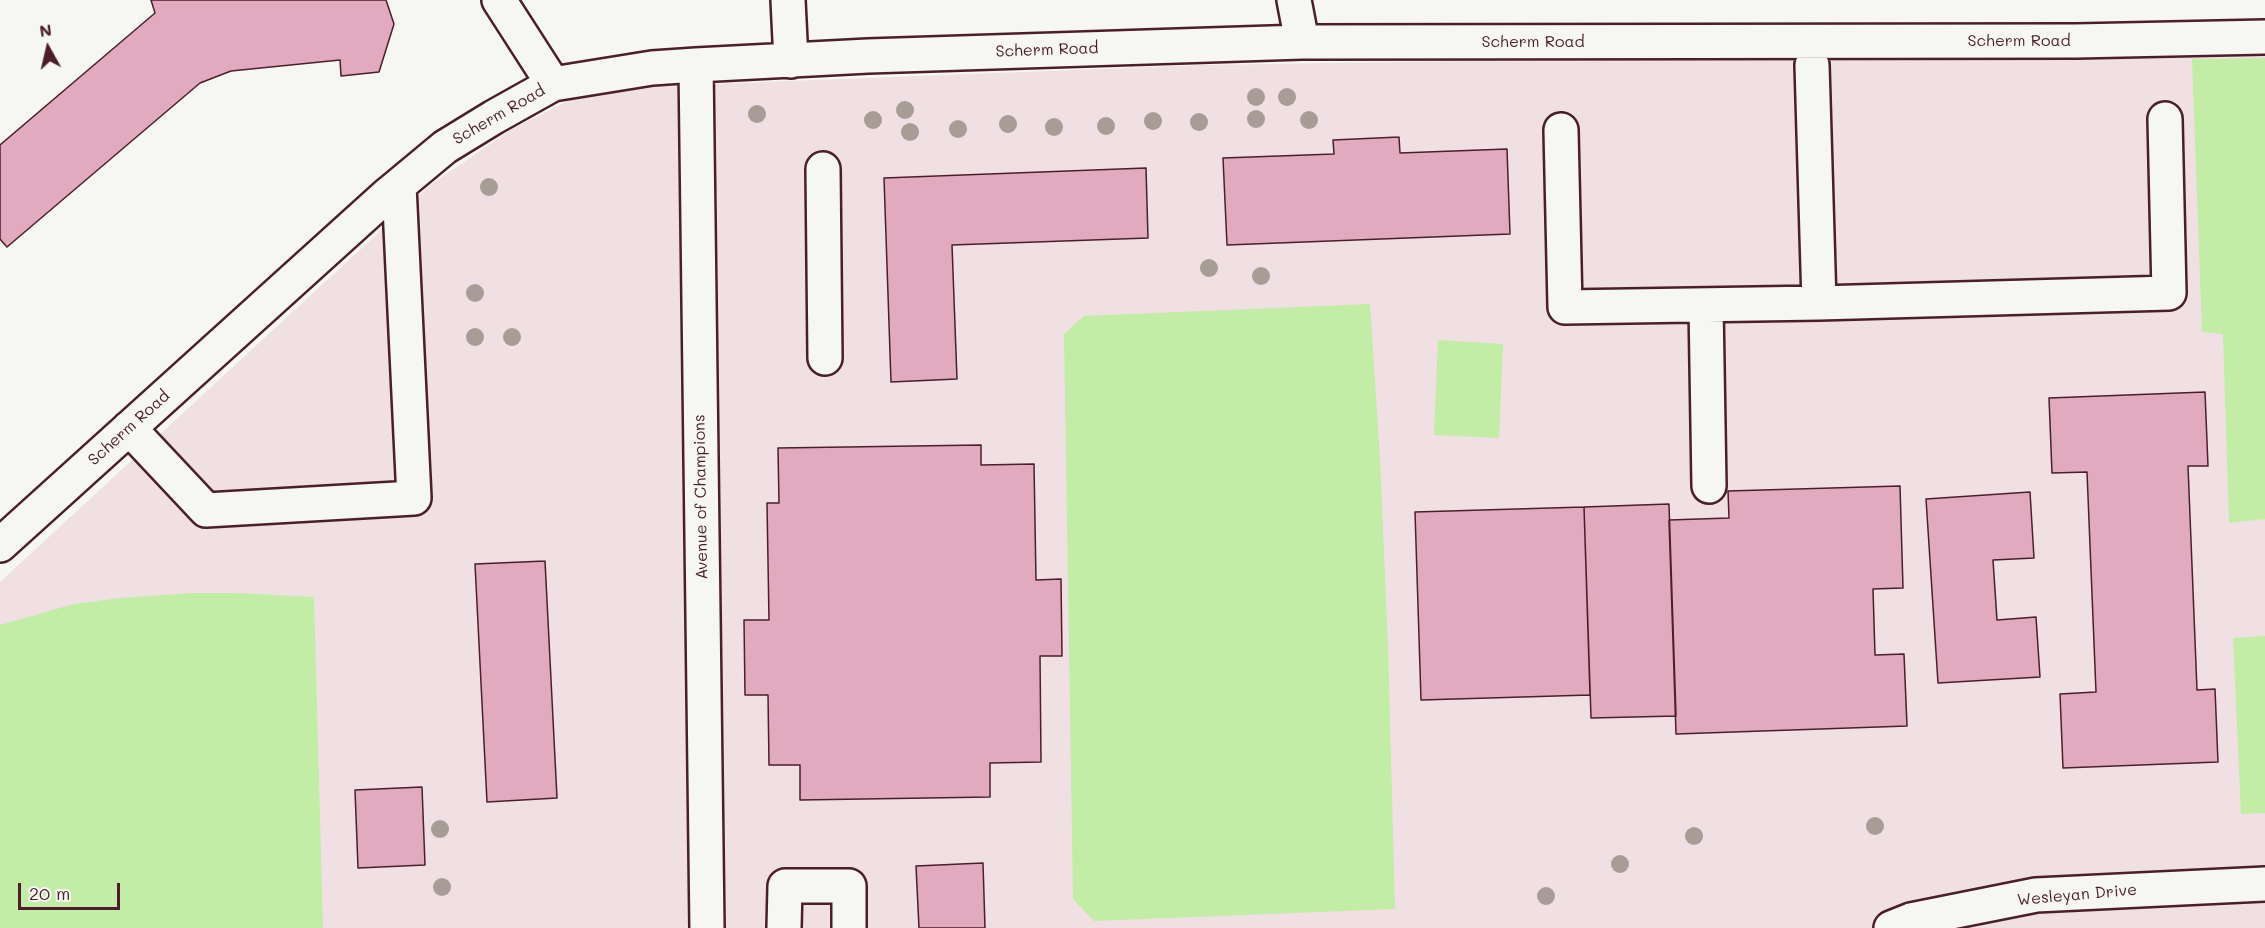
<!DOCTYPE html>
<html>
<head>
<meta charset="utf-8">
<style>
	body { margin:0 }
	#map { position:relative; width:2265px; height:928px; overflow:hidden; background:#f6f6f2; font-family:Mali,sans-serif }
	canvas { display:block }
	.north { position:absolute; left:18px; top:18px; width:60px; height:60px; -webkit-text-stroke:4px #f6f6f2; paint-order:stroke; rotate:352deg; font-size:16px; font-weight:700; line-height:24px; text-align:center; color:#4a1f2b }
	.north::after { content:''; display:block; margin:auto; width:21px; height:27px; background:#4a1f2b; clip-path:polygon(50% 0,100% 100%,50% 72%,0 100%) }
	.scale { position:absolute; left:18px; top:883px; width:102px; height:27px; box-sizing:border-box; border:3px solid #4a1f2b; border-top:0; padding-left:8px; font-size:18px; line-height:21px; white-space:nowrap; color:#4a1f2b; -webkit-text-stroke:4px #f6f6f2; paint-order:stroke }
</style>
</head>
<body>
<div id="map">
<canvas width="2265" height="928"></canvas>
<div class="north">N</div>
<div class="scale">20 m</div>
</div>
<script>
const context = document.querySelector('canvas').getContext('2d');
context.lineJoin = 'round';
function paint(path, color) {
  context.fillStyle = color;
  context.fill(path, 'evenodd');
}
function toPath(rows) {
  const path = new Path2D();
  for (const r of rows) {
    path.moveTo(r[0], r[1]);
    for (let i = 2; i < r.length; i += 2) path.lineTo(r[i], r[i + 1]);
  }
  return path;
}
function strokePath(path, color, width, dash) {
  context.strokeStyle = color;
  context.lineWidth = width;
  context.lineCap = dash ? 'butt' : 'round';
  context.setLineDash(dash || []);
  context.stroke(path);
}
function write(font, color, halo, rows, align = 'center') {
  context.font = font + ' Mali,sans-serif';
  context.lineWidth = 4.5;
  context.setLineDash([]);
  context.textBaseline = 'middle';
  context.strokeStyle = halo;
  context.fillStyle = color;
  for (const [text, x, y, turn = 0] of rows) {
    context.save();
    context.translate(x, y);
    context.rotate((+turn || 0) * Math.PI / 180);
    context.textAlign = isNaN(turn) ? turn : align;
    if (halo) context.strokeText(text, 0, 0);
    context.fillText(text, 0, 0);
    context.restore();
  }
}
paint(toPath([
	[2265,49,2265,928,0,928,0,582,429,186,512,129,568,101,635,87,1202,65]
]), '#f0dfe3');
paint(toPath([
	[2265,58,2265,519,2229,523,2223,334,2202,332,2192,59],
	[1370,304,1380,459,1388,646,1395,909,1094,921,1073,899,1064,334,1084,316],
	[1438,340,1503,344,1499,438,1434,435],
	[192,593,237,593,314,597,323,928,0,928,0,625,74,604,119,598],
	[2265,636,2265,813,2241,814,2233,638]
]), '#c3eca7');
const building = toPath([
	[151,0,386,0,394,24,379,72,341,76,340,60,231,71,200,83,7,247,0,239,0,145,155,13,151,0],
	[1399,137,1400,153,1507,149,1510,234,1227,245,1223,158,1334,154,1333,140,1399,137],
	[1146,168,1148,238,952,245,957,379,891,382,884,178,1146,168],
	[2205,392,2208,466,2188,466,2197,690,2215,689,2218,762,2063,768,2060,694,2096,692,2087,472,2052,473,2049,398,2205,392],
	[981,445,981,465,1034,464,1036,580,1061,579,1062,656,1040,656,1041,762,990,763,990,797,800,800,800,765,769,765,768,695,745,695,744,620,769,620,767,503,779,503,778,448,981,445],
	[1900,486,1903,588,1873,589,1875,655,1904,654,1907,726,1676,734,1669,520,1729,518,1728,491,1900,486],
	[2030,492,2034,558,1993,560,1997,620,2036,617,2040,677,1938,683,1926,499,2030,492],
	[1669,504,1676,716,1591,718,1584,507,1669,504],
	[1584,507,1590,695,1421,700,1415,512,1584,507],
	[545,561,557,798,487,802,475,564,545,561],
	[422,787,425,865,358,868,355,790,422,787],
	[983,863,985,928,919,928,916,866,983,863]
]);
paint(building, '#e1aabf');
strokePath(building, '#4a1f2b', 1.5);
const minor = toPath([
	[499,0,553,84],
	[788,0,791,61],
	[1294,0,1302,42],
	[696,65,707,928],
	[1812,65,1819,303,2169,293,2165,119],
	[1561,130,1565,307,1819,303],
	[823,169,825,358],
	[1706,305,1709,486],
	[129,428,206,510,414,498,399,186],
	[0,545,386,196,445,147,494,117,553,84,652,68,696,65,868,56,1302,42,2076,41,2265,37],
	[784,928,785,886,849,886,849,928],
	[1891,928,1911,920,2036,895,2265,884]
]);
strokePath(minor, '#4a1f2b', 38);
strokePath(minor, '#f6f6f2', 33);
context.fillStyle = '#a89c96';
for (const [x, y] of [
	[1256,97],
	[1287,97],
	[905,110],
	[757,114],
	[1256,119],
	[873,120],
	[1309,120],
	[1153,121],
	[1199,122],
	[1008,124],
	[1106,126],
	[1054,127],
	[958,129],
	[910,132],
	[489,187],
	[1209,268],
	[1261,276],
	[475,293],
	[475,337],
	[512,337],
	[1875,826],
	[440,829],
	[1694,836],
	[1620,864],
	[442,887],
	[1546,896]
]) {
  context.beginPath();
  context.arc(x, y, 9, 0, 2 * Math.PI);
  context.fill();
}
write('16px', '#4a1f2b', '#f6f6f2', [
	["Scherm Road",2019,41],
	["Scherm Road",1533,42],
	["Scherm Road",1047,50,-2],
	["Scherm Road",499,115,-30],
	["Scherm Road",129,428,-42],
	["Avenue of Champions",701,497,-91],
	["Wesleyan Drive",2077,895,-5]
]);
</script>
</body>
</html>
